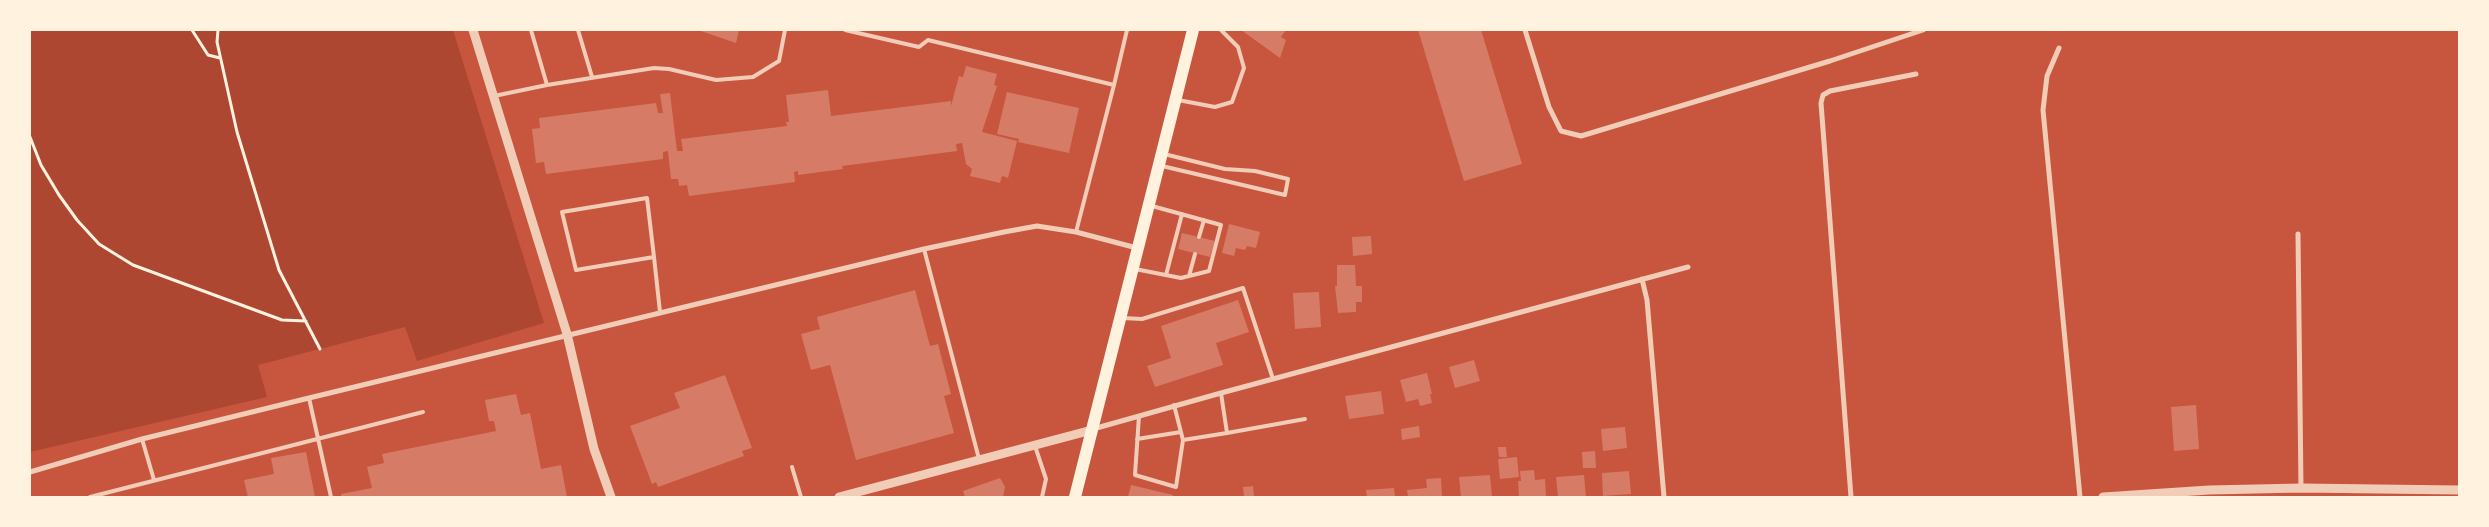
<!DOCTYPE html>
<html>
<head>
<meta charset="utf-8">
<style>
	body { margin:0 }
	#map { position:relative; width:2489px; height:527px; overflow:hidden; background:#c8553d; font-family:Overpass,sans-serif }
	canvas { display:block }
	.frame { position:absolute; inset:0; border:31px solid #fff3e0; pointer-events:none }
</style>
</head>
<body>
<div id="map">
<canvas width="2489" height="527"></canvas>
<div class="frame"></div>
</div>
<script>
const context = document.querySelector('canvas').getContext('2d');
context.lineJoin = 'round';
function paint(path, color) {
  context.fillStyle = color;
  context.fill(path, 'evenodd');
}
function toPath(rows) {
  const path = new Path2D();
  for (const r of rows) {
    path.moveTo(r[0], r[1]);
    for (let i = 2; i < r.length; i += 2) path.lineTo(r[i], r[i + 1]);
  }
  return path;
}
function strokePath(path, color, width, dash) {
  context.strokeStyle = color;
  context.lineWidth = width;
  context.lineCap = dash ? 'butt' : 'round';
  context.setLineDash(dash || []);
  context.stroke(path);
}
paint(toPath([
	[30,30,453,30,544,323,417,361,405,327,258,365,267,397,30,452]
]), '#ae4732');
paint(toPath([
	[698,30,739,30,736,43],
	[1241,30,1286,30,1281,37,1286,40,1280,58],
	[1418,30,1481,30,1522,164,1464,181],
	[966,66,997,74,994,85,997,86,982,132,1017,141,1008,178,1002,176,1000,183,970,176,972,169,966,164,962,143,956,144,957,151,842,166,843,169,798,175,798,171,794,172,795,182,689,196,687,185,679,186,678,179,671,179,668,151,663,152,663,159,546,174,544,162,536,163,532,129,540,128,539,118,656,103,658,113,663,113,660,94,670,93,677,151,683,151,681,139,787,126,786,122,789,122,786,95,828,90,831,116,951,101,951,106,959,76,963,77],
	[1007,92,1079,108,1069,153,1018,142,1019,139,997,134],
	[1229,224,1260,232,1256,248,1247,246,1245,250,1236,248,1234,256,1222,253],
	[1182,233,1215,241,1210,257,1178,249],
	[1371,236,1372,254,1353,256,1352,237],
	[1337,265,1355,265,1356,286,1362,286,1362,302,1356,302,1356,312,1338,313,1335,286,1337,286],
	[915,290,930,346,938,344,951,394,944,396,954,433,856,460,830,365,811,370,801,334,820,329,817,317],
	[1319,292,1321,327,1295,329,1293,293],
	[1238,300,1249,332,1216,343,1223,365,1155,387,1147,366,1171,358,1161,326],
	[1474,360,1480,381,1455,388,1449,367],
	[1427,373,1432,394,1430,394,1432,403,1420,406,1418,399,1406,402,1400,380],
	[725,375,752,448,742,451,744,456,658,487,656,482,652,484,630,426,680,408,674,393],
	[1381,391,1384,414,1349,419,1345,396],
	[516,394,521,415,530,413,541,469,561,465,567,497,341,497,341,494,372,488,367,467,384,463,382,454,496,431,494,421,489,421,485,400],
	[2196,405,2199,449,2174,451,2171,407],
	[1419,426,1420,437,1402,440,1401,429],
	[1625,427,1627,448,1603,451,1601,429],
	[1498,447,1506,447,1507,457,1499,457],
	[1595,451,1596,468,1583,468,1582,452],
	[306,452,315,497,248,497,244,480,274,474,271,458],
	[1517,457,1519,477,1500,479,1498,459],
	[1534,470,1535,480,1545,479,1546,497,1519,497,1518,481,1521,481,1520,471],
	[1629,471,1631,494,1603,496,1602,473],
	[1490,475,1492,497,1461,497,1459,477],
	[1584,475,1586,497,1558,497,1556,477],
	[1000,478,1005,487,1003,497,965,497,963,491],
	[1441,478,1442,497,1408,497,1407,490,1427,488,1426,479],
	[1131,485,1173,495,1172,497,1128,497],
	[1253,486,1254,497,1244,497,1243,487],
	[1394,488,1395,497,1367,497,1366,490]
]), '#d67c66');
strokePath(toPath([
	[192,30,208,55,220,58],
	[218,30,217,42,237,132,279,270,320,349],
	[30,137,41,165,59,195,77,220,99,244,133,265,282,320,306,321]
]), '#fff3e0', 3);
strokePath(toPath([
	[531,30,547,85],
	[578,30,592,77],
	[845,30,919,47,928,40,1114,85,1076,232],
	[1114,85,1127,30],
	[494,96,547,85,654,68,669,69,716,80,753,77,779,61,785,30],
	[1178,100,1215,107,1232,102,1244,68,1238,47,1221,30],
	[1162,166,1285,195,1288,179,1255,171,1225,169,1164,154],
	[1199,237,1204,220],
	[924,249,979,459],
	[654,257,576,270,562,212,647,198,654,257,660,312],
	[1135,269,1181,278,1209,271,1221,225,1152,206],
	[1166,275,1182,214],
	[1189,276,1195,254],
	[1123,318,1142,319,1243,288,1273,379],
	[1221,393,1227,433,1305,419],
	[309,398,331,497],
	[1139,416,1135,475,1176,487,1183,440,1174,405],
	[142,439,154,480],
	[1137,439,1181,432],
	[1183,440,1227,433],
	[1035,446,1046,479,1042,497],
	[792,467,801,497],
	[90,497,423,412]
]), '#f1ccb7', 4);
strokePath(toPath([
	[1525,30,1549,107,1561,131,1581,136,1830,61,1923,30],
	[2059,48,2047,76,2043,110,2080,497],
	[2298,234,2301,488],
	[1642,279,1647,300,1664,497],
	[1093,429,1221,393,1688,267],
	[30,472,142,439,309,398,924,249,1004,232,1037,226,1076,232,1137,248],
	[1851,497,1821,103,1823,95,1830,91,1916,74]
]), '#f1ccb7', 5);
strokePath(toPath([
	[473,30,567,334,594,449,611,497],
	[839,497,1092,430],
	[2103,497,2209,490,2301,488,2459,490]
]), '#f1ccb7', 9);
strokePath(toPath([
	[1075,497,1193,30]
]), '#fff3e0', 12);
</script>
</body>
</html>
